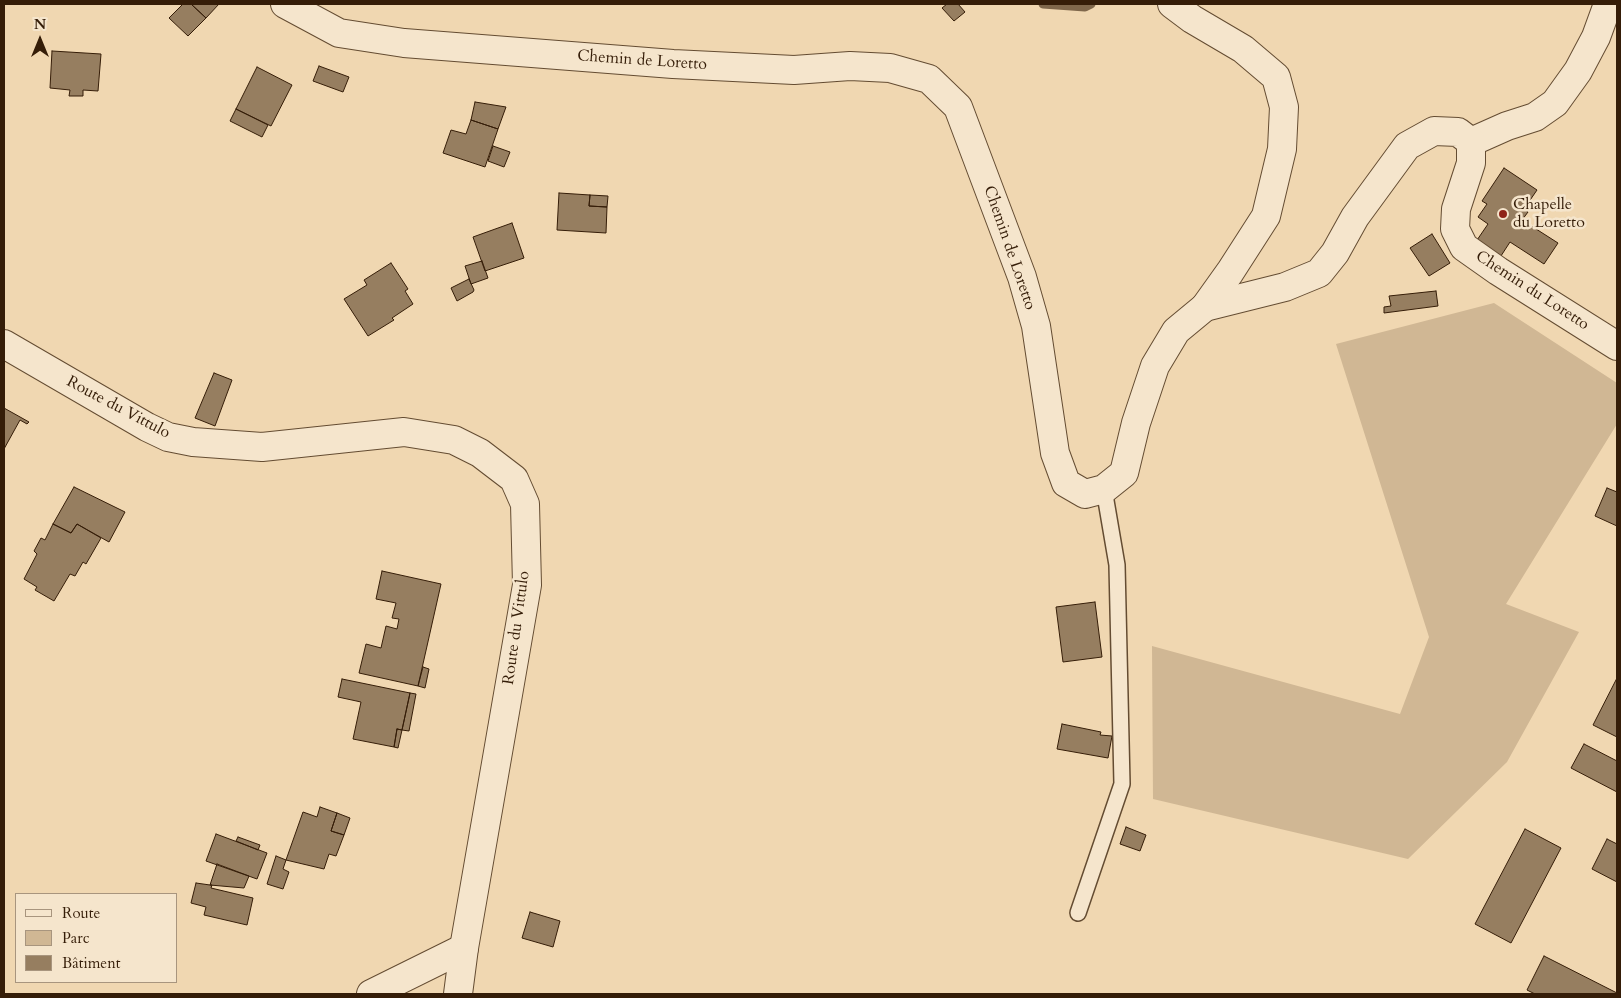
<!DOCTYPE html>
<html>
<head>
<meta charset="utf-8">
<style>
	body { margin:0 }
	#map { position:relative; width:1621px; height:998px; overflow:hidden; background:#f0d7b1; font-family:Cardo,serif }
	canvas { display:block }
	.frame { position:absolute; inset:0; border:5px solid #351d08; pointer-events:none }
	.legend { position:absolute; left:15px; top:893px; width:162px; height:90px; box-sizing:border-box; background:#f5e5cc; border:1px solid #a8957e; margin:0; padding:6px 9px; list-style:none; font-size:15px; color:#351d08 }
	.legend li { display:flex; align-items:center; gap:10px; height:25px }
	.legend b { width:25px; border:1px solid #a8957e }
	.north { position:absolute; left:15px; top:15px; width:50px; height:50px; -webkit-text-stroke:4px #f5e5cc; paint-order:stroke; rotate:0deg; font-size:14px; font-weight:700; line-height:20px; text-align:center; color:#351d08 }
	.north::after { content:''; display:block; margin:auto; width:18px; height:22px; background:#351d08; clip-path:polygon(50% 0,100% 100%,50% 72%,0 100%) }
</style>
</head>
<body>
<div id="map">
<canvas width="1621" height="998"></canvas>
<div class="frame"></div>
<ul class="legend">
<li><b style="height:6px;background:#f5e5cc"></b>Route</li>
<li><b style="height:14px;background:#d0b794"></b>Parc</li>
<li><b style="height:14px;background:#967e60"></b>Bâtiment</li>
</ul>
<div class="north">N</div>
</div>
<script>
const context = document.querySelector('canvas').getContext('2d');
context.lineJoin = 'round';
function paint(path, color) {
  context.fillStyle = color;
  context.fill(path, 'evenodd');
}
function toPath(rows) {
  const path = new Path2D();
  for (const r of rows) {
    path.moveTo(r[0], r[1]);
    for (let i = 2; i < r.length; i += 2) path.lineTo(r[i], r[i + 1]);
  }
  return path;
}
function strokePath(path, color, width, dash) {
  context.strokeStyle = color;
  context.lineWidth = width;
  context.lineCap = dash ? 'butt' : 'round';
  context.setLineDash(dash || []);
  context.stroke(path);
}
function write(font, color, halo, rows, align = 'center') {
  context.font = font + ' Cardo,serif';
  context.lineWidth = 5;
  context.setLineDash([]);
  context.textBaseline = 'middle';
  context.strokeStyle = halo;
  context.fillStyle = color;
  for (const [text, x, y, turn = 0] of rows) {
    context.save();
    context.translate(x, y);
    context.rotate((+turn || 0) * Math.PI / 180);
    context.textAlign = isNaN(turn) ? turn : align;
    if (halo) context.strokeText(text, 0, 0);
    context.fillText(text, 0, 0);
    context.restore();
  }
}
paint(toPath([
	[1494,303,1617,383,1617,424,1506,604,1579,632,1507,762,1408,859,1153,799,1152,646,1400,714,1429,637,1336,344]
]), '#d0b794');
strokePath(toPath([
	[1043,4,1085,7,1091,4]
]), '#7f674b', 9);
const building = toPath([
	[183,4,191,4,206,18,188,36,169,18,183,4],
	[191,4,219,4,206,18,191,4],
	[947,4,958,4,965,12,954,21,942,8,947,4],
	[52,51,101,54,98,91,83,90,83,96,69,96,70,90,50,88,52,51],
	[319,66,349,77,343,92,313,81,319,66],
	[257,67,292,85,271,126,236,109,257,67],
	[475,102,506,107,498,129,471,120,475,102],
	[236,109,268,125,262,137,230,121,236,109],
	[471,120,498,129,485,167,443,153,451,130,466,134,471,120],
	[493,146,510,152,504,167,488,161,493,146],
	[1504,168,1537,190,1524,209,1528,212,1522,220,1558,243,1544,264,1510,242,1499,259,1475,243,1488,224,1478,217,1487,204,1482,201,1504,168],
	[559,193,590,195,589,206,607,207,606,233,557,230,559,193],
	[590,195,608,196,607,207,589,206,590,195],
	[512,223,524,258,485,271,473,237,512,223],
	[1432,234,1450,263,1429,276,1410,248,1432,234],
	[482,261,488,278,471,284,465,266,482,261],
	[391,263,408,289,405,291,413,304,392,318,394,320,368,336,344,299,367,285,364,280,391,263],
	[469,279,474,290,473,292,457,301,451,288,469,279],
	[1436,291,1438,306,1384,313,1384,307,1391,306,1389,296,1436,291],
	[214,373,232,380,215,426,195,418,214,373],
	[4,408,29,422,27,424,20,420,4,449,4,408],
	[74,487,125,512,109,542,77,524,71,533,53,524,74,487],
	[1607,488,1617,492,1617,526,1595,516,1607,488],
	[53,524,71,533,77,524,101,538,86,564,83,562,75,576,70,574,54,601,35,590,37,587,24,579,37,554,34,551,41,538,45,540,53,524],
	[382,571,441,584,418,686,359,673,366,644,381,648,386,626,397,629,399,619,392,618,396,603,376,599,382,571],
	[1095,602,1102,657,1063,662,1056,607,1095,602],
	[423,667,429,669,425,688,418,686,423,667],
	[1617,678,1617,737,1593,725,1617,678],
	[342,679,410,693,402,730,397,729,394,747,353,739,361,702,338,697,342,679],
	[410,693,416,694,409,731,402,730,410,693],
	[1062,724,1101,732,1100,735,1112,736,1108,758,1057,749,1062,724],
	[397,729,402,730,398,748,394,747,397,729],
	[1584,744,1617,761,1617,792,1571,768,1584,744],
	[320,807,337,813,331,831,344,835,336,856,329,854,324,869,286,860,303,812,317,817,320,807],
	[337,813,350,818,344,835,331,831,337,813],
	[1126,827,1146,835,1140,851,1120,844,1126,827],
	[1525,829,1561,848,1511,943,1475,924,1525,829],
	[216,834,267,853,257,879,206,861,216,834],
	[238,837,260,845,258,850,236,841,238,837],
	[1607,839,1617,844,1617,882,1592,869,1607,839],
	[276,856,286,860,283,869,289,872,283,889,267,884,276,856],
	[217,864,249,876,244,888,210,885,217,864],
	[196,883,210,885,212,885,211,888,253,898,247,925,204,915,206,907,191,903,196,883],
	[530,912,560,921,553,947,522,938,530,912],
	[1544,956,1617,993,1617,994,1535,994,1527,990,1544,956]
]);
paint(building, '#967e60');
strokePath(building, '#351d08', 1);
const service = toPath([
	[1078,913,1122,784,1117,565,1104,489]
]);
const minor = toPath([
	[1172,4,1192,19,1243,49,1276,77,1284,107,1282,149,1266,216,1230,272,1205,307],
	[1471,142,1507,126,1535,117,1555,103,1578,71,1596,37,1608,4],
	[371,994,464,948]
]);
const tertiary = toPath([
	[285,4,339,33,404,43,673,64,794,70,850,66,890,68,929,79,958,107,1022,277,1036,326,1055,453,1066,483,1085,494,1104,489,1124,473,1136,423,1155,366,1176,331,1205,307,1285,287,1319,273,1335,253,1355,217,1407,146,1434,131,1458,132,1471,142,1471,163,1456,209,1455,229,1464,247,1498,271,1617,346],
	[4,344,147,427,168,437,193,442,262,447,404,432,454,440,480,453,514,479,525,504,527,585,464,948,458,994]
]);
strokePath(service, '#644c32', 18);
strokePath(minor, '#644c32', 30);
strokePath(tertiary, '#644c32', 30);
strokePath(service, '#f5e5cc', 15);
strokePath(minor, '#f5e5cc', 28);
strokePath(tertiary, '#f5e5cc', 28);
for (const [x, y, r, color] of [
	[1503,214,5,"#8f2418"]
]) {
  const dot = new Path2D();
  dot.arc(x, y, r, 0, 2 * Math.PI);
  context.fillStyle = color;
  context.fill(dot);
  strokePath(dot, '#f5e5cc', 2);
}
write('16px', '#351d08', '#f5e5cc', [
	["Chemin de Loretto",642,61,4],
	["Chemin de Loretto",1009,248,71],
	["Chemin du Loretto",1532,291,33],
	["Route du Vittulo",118,408,28],
	["Route du Vittulo",517,628,-82]
]);
write('16px', '#351d08', '#f5e5cc', [
	["Chapelle",1513,205],
	["du Loretto",1513,223]
], 'left');
</script>
</body>
</html>
